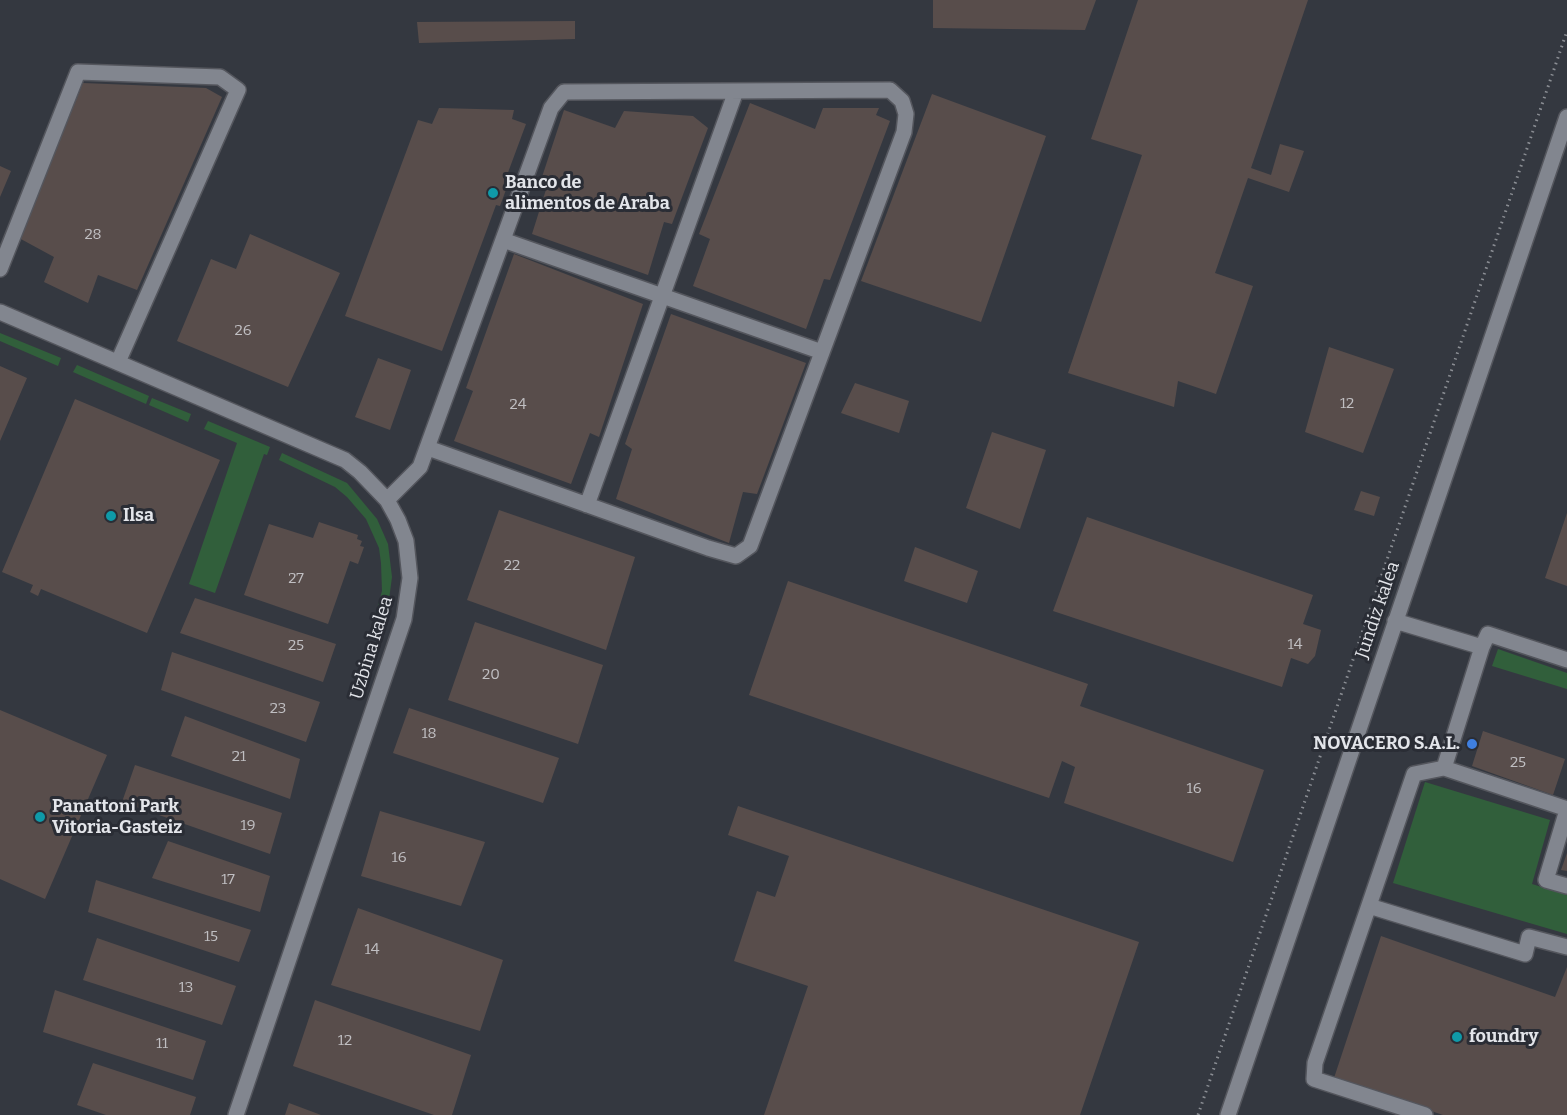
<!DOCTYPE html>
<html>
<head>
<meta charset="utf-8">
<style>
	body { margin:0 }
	canvas { display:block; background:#343840 }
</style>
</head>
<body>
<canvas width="1567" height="1115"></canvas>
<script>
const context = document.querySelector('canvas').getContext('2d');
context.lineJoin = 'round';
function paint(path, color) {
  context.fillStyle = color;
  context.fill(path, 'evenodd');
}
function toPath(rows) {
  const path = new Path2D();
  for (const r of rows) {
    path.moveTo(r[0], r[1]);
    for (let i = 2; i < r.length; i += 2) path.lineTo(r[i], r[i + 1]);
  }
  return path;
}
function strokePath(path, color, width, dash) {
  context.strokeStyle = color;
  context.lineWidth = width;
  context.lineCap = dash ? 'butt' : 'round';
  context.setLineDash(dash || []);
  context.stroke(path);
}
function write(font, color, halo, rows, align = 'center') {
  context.font = font + ' Bitter,serif';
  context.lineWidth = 6;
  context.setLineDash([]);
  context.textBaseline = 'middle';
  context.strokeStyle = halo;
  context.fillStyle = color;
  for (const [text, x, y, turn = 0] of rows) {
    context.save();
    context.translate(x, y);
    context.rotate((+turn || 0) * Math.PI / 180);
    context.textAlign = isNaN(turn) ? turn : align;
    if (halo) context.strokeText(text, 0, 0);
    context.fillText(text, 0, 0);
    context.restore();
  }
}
paint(toPath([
	[0,333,61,358,58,366,0,341],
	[77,365,149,396,146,404,73,372],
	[152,398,191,414,188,422,149,405],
	[208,421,270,447,267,455,264,454,215,593,189,584,237,443,204,429],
	[282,453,347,483,377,519,388,544,392,577,388,607,380,633,371,630,382,591,381,563,379,548,366,519,347,497,335,487,279,460],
	[1498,649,1567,673,1567,689,1492,666],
	[1425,782,1550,820,1532,884,1567,895,1567,934,1393,883]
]), '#315f3b');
paint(toPath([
	[933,0,1096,0,1085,30,933,28],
	[1138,0,1308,0,1251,168,1271,175,1280,144,1304,151,1289,192,1248,178,1215,273,1253,286,1216,394,1178,381,1174,407,1068,373,1142,155,1091,139],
	[575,21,575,39,419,43,417,22],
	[83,83,206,88,222,97,137,290,98,275,88,303,44,282,54,257,19,238],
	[932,94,1046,136,981,322,861,281],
	[750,103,815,129,823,108,879,108,876,115,890,121,830,280,824,279,806,329,693,286,710,239,699,234],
	[439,108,514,110,512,119,526,124,503,186,507,187,500,206,496,205,442,351,345,316,418,120,432,124],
	[564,110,615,128,624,111,693,116,708,128,672,224,664,222,648,275,532,234,549,180,542,177],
	[0,166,11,171,0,197],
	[250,234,340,273,288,387,177,341,211,259,236,269],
	[514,254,643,304,599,437,590,433,571,484,454,441,473,391,466,388],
	[671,314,806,363,757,494,743,492,729,543,616,499,632,449,625,444],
	[1329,347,1394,369,1363,453,1305,432],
	[378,358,411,370,390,430,355,417],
	[0,366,27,378,0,441],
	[855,383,909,401,899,433,841,413],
	[75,399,220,460,147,633,41,589,38,596,30,592,33,585,2,572],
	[992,432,1046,450,1020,529,966,508],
	[1361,491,1380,497,1374,516,1354,510],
	[499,510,635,557,606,650,467,600],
	[1567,513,1567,586,1545,578],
	[1087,517,1313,595,1303,624,1321,630,1315,656,1308,664,1291,658,1282,687,1053,611],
	[319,522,358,535,357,539,362,541,360,546,364,547,358,564,350,561,328,624,244,595,269,524,313,538],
	[915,547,978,571,967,603,904,581],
	[788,581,1088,684,1080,706,1264,770,1233,862,1064,803,1075,767,1062,761,1049,798,749,695],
	[195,598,336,644,323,682,180,633],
	[475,622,603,665,578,744,448,700],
	[172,652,320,702,306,742,161,690],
	[409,708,559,758,543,803,393,753],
	[0,710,107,755,45,899,0,879],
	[185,716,300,759,290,799,171,756],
	[1483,731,1565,759,1553,795,1472,766],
	[135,765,282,813,270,854,122,802],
	[738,806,1139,942,1080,1115,764,1115,808,986,734,961,757,891,775,897,789,856,728,835],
	[380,811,485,842,461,906,361,876],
	[168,841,270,876,260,912,152,878],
	[1567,853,1567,871,1561,870],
	[96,880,251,930,239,962,88,912],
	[358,908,503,960,480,1031,331,985],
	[1381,936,1555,997,1567,967,1567,1115,1443,1115,1334,1078],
	[97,938,236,986,222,1025,83,980],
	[55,990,206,1041,193,1080,43,1032],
	[315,1000,471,1055,452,1115,434,1115,293,1066],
	[93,1063,196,1097,190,1115,106,1115,77,1105],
	[289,1103,321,1115,285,1115]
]), '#584d4b');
const minor = toPath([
	[503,240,822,352],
	[0,269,78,72,220,77,238,90,118,362],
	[0,312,345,460,360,472,387,500,398,520,406,541,410,578,404,619,236,1115],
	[387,500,420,467,551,108,564,92,890,90,902,101,906,114,904,132,750,546,736,556,708,548,428,448],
	[587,505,736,91],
	[1395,621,1482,647,1444,768,1414,774,1315,1063,1314,1079,1425,1115],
	[1482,647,1488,634,1567,660],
	[1444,768,1567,809],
	[1567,810,1546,880,1567,886],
	[1369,906,1525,954,1529,937,1567,947],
	[1228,1115,1567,117]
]);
strokePath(minor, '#54565d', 18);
strokePath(toPath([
	[1198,1115,1567,31]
]), '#8b8e94', 3, [1.5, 4.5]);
strokePath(minor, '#82868f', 15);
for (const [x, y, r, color] of [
	[493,193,6,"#0f9aa8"],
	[111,516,6,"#0f9aa8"],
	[1472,744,6,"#3f7fe0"],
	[40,817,6,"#0f9aa8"],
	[1457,1037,6,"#0f9aa8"]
]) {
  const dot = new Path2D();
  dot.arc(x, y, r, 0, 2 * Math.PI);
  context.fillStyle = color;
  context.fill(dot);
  strokePath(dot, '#2a2d35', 2);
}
write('15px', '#c0bfc2', null, [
	["28",93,235],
	["26",243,331],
	["12",1347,404],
	["24",518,405],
	["22",512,566],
	["27",296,579],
	["14",1295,645],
	["25",296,646],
	["20",491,675],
	["23",278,709],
	["18",429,734],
	["21",239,757],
	["25",1518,763],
	["16",1194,789],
	["19",248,826],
	["16",399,858],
	["17",228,880],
	["15",211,937],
	["14",372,950],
	["13",186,988],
	["12",345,1041],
	["11",162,1044]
]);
write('bold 18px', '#e3e5ea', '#2a2d35', [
	["Banco de",505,183],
	["alimentos de Araba",505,204],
	["Ilsa",123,516],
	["NOVACERO S.A.L.",1460,744,"right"],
	["Panattoni Park",52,807],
	["Vitoria-Gasteiz",52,828],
	["foundry",1469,1037]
], 'left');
write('18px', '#e3e5ea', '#2a2d35', [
	["Jundiz kalea",1378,610,-71],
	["Uzbina kalea",372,648,-73]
]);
</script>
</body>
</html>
